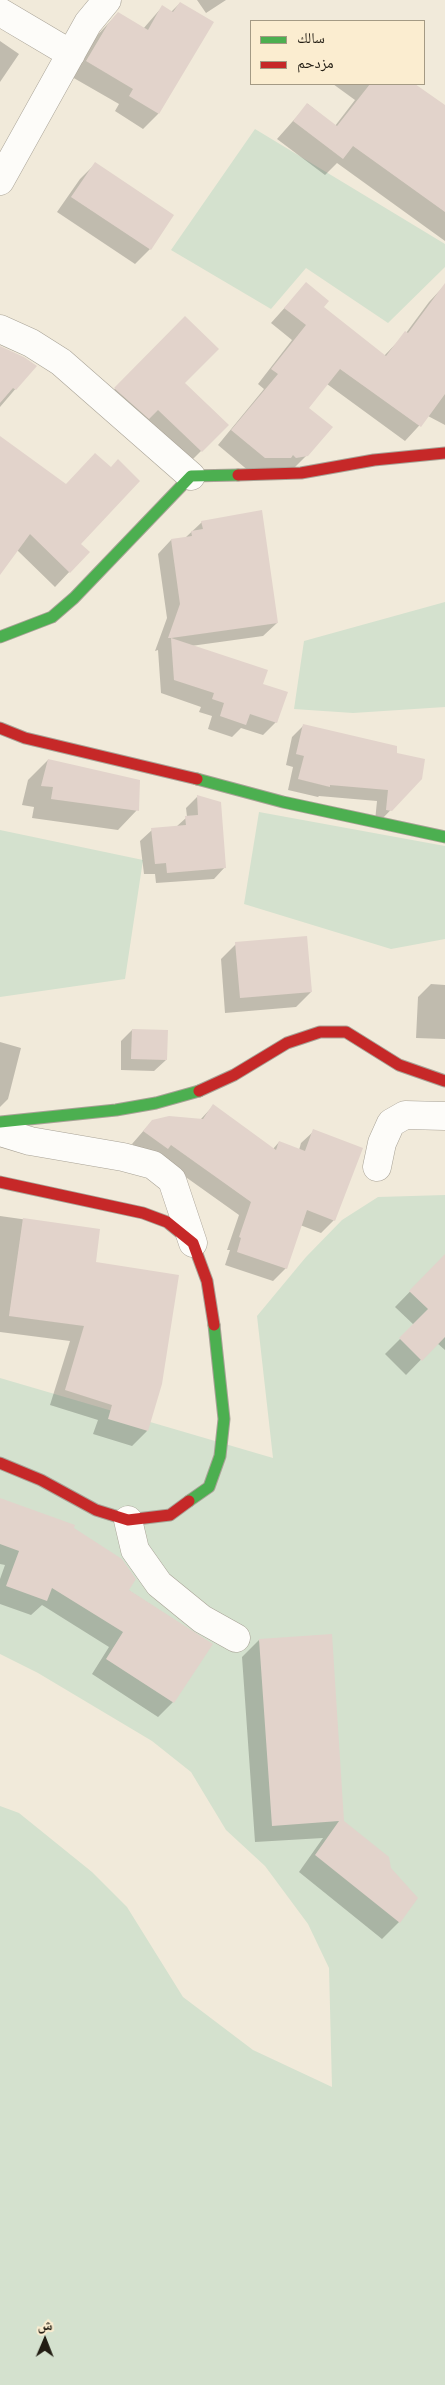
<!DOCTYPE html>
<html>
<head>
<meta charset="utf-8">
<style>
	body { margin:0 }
	#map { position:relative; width:445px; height:2385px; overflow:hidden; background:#f1eada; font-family:"Asap Condensed","Noto Naskh Arabic",sans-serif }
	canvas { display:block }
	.legend { position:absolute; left:250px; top:20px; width:175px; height:65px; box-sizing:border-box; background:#fbedd0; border:1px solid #a49a84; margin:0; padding:6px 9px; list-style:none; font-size:15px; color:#221d13 }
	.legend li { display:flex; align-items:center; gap:10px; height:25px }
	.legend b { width:25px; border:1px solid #a49a84 }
	.north { position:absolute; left:20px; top:2315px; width:50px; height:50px; -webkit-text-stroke:4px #fbedd0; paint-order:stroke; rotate:1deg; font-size:14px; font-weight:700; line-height:20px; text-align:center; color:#221d13 }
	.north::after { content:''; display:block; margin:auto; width:18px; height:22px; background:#221d13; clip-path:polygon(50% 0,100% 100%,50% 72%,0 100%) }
</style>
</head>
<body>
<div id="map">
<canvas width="445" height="2385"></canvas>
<ul class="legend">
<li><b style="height:6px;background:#4caf50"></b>سالك</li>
<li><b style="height:6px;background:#c62828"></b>مزدحم</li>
</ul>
<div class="north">ش</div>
</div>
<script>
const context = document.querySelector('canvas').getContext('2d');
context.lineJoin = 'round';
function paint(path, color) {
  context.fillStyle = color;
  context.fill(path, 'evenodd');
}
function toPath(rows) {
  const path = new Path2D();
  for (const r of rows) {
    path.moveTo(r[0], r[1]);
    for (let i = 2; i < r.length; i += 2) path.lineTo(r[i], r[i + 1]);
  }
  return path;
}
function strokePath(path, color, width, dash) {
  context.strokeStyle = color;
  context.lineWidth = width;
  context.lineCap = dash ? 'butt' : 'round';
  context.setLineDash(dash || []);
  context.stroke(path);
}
paint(toPath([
	[255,129,445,244,445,267,388,323,306,268,271,309,171,250],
	[445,602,445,707,353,713,294,709,304,641],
	[259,812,445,846,445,939,391,949,244,904],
	[0,830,143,860,125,979,0,997],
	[445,1195,445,2385,0,2385,0,1806,19,1813,92,1872,127,1907,183,1997,253,2050,332,2087,329,1968,308,1924,265,1866,226,1830,191,1772,152,1741,38,1673,0,1654,0,1378,273,1458,257,1316,306,1257,342,1220,378,1197]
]), '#d4e1ce');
paint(toPath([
	[197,0,226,0,206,13],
	[180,3,158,114,143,129,115,111,119,104,72,77,93,40,118,13,143,29,162,7,171,12],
	[0,41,19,54,0,82],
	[333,84,413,84,445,106,445,241,337,163,325,175,277,139,308,104,335,126,355,100],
	[95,164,150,249,135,264,57,212,80,179],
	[306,284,322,307,384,356,406,333,429,302,443,287,445,289,445,425,428,416,405,441,327,384,308,408,307,455,292,470,250,472,218,445,264,389,258,384,292,340,271,323],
	[186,318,183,383,227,425,187,465,101,403],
	[0,348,35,366,0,407],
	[0,437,66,485,80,544,88,552,55,587,17,550,0,573],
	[202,522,277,623,263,636,191,646,262,685,276,722,263,735,241,728,232,737,208,729,212,716,199,712,201,707,161,693,158,650,155,651,167,618,158,554,171,540,185,538],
	[303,726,396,754,421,779,379,822,375,821,377,801,319,796,318,797,288,790,293,767,286,765,292,737],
	[48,760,137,810,118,830,32,818,34,807,22,805,28,780],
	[197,797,220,803,225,867,214,879,156,883,155,874,144,874,140,841,152,830,176,827,187,817,186,808],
	[236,944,311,992,296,1007,225,1013,221,959],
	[431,984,445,985,445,1039,416,1038,418,997],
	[132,1030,166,1060,154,1071,121,1070,121,1041],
	[0,1042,21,1048,8,1099,0,1107],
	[213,1106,273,1149,279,1142,299,1150,301,1143,314,1131,334,1220,321,1233,300,1225,286,1268,273,1281,225,1265,230,1250,227,1250,239,1215,159,1158,155,1161,132,1144,152,1121,200,1120],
	[0,1216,99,1230,94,1263,147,1431,132,1446,93,1434,98,1420,50,1405,70,1341,0,1332],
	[434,1267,445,1277,445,1350,437,1343,406,1375,385,1354,414,1325,395,1307],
	[0,1499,73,1529,128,1590,211,1644,173,1702,158,1717,92,1674,109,1647,42,1605,31,1615,0,1604,0,1579,5,1565,0,1564],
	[259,1640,343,1822,417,1898,399,1922,382,1939,299,1872,323,1838,255,1842,242,1657]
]), '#0003');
paint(toPath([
	[180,2,214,22,159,114,129,96,133,89,86,61,108,24,118,12,148,30,162,5,173,12],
	[370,84,415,84,445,105,445,212,353,146,343,159,293,121,307,103,337,126],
	[95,162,174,215,151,250,71,197],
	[306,282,329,301,324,307,386,356,405,331,408,333,445,283,445,394,421,427,340,369,309,408,333,427,308,456,296,458,293,455,291,458,265,458,231,430,278,374,271,369,306,325,284,308],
	[185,316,219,349,185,383,229,425,202,452,158,410,149,419,114,388],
	[0,346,24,357,37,366,16,390,13,388,0,403],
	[0,436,66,484,95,453,111,467,118,459,140,481,81,544,90,552,70,573,30,534,0,575],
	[262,510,278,623,171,638,268,670,263,684,288,692,277,723,250,714,246,725,220,716,224,703,212,699,214,693,174,680,171,638,168,638,180,604,171,539,192,536,191,531,203,529,201,521],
	[303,724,397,746,397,753,425,759,422,779,392,811,386,810,388,790,330,785,330,787,298,779,304,756,296,754],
	[48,759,140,780,139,811,51,799,53,787,41,786],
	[197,795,221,802,226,868,167,873,166,863,155,864,151,828,186,825,185,816,198,815],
	[307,936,312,992,240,998,235,942],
	[132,1029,168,1030,167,1060,131,1059],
	[213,1104,276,1150,279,1141,305,1151,313,1129,363,1148,335,1221,307,1210,287,1269,237,1252,241,1238,239,1237,251,1202,171,1145,168,1149,143,1131,152,1120,169,1116,203,1119],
	[23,1218,100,1229,96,1262,179,1275,162,1384,148,1431,108,1419,112,1405,65,1390,84,1326,9,1316],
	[445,1254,445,1337,422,1361,399,1338,428,1309,409,1291],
	[0,1498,75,1525,74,1528,122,1559,136,1579,129,1590,213,1644,174,1703,106,1659,123,1632,52,1588,47,1601,6,1586,19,1551,0,1544],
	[332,1634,344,1821,389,1857,391,1868,418,1898,400,1923,315,1855,339,1821,272,1826,259,1639]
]), '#e2d3cb');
const street = toPath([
	[0,12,71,54],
	[0,181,88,23,107,0],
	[0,329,31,343,61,362,191,476],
	[0,1132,30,1141,123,1157,153,1165,172,1180,193,1243],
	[377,1167,382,1143,391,1123,405,1115,445,1116],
	[128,1520,135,1550,159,1584,202,1619,236,1638]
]);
const fast = toPath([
	[0,637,52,617,74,598,191,476,238,475],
	[197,779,283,802,445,837],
	[0,1122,116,1110,156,1103,199,1091],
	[189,1501,209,1487,220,1456,224,1419,214,1325]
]);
const jam = toPath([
	[238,475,301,473,374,460,445,453],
	[0,728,25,738,197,779],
	[199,1091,234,1075,287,1043,320,1032,346,1032,399,1065,445,1081],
	[0,1182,143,1213,167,1222,193,1243,207,1281,214,1325],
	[0,1463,41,1480,96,1510,128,1520,170,1515,189,1501]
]);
strokePath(street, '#a8a296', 29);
strokePath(fast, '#a8a296', 13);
strokePath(jam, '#a8a296', 13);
strokePath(street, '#fdfcf9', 28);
strokePath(fast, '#4caf50', 11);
strokePath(jam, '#c62828', 11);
</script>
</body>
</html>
